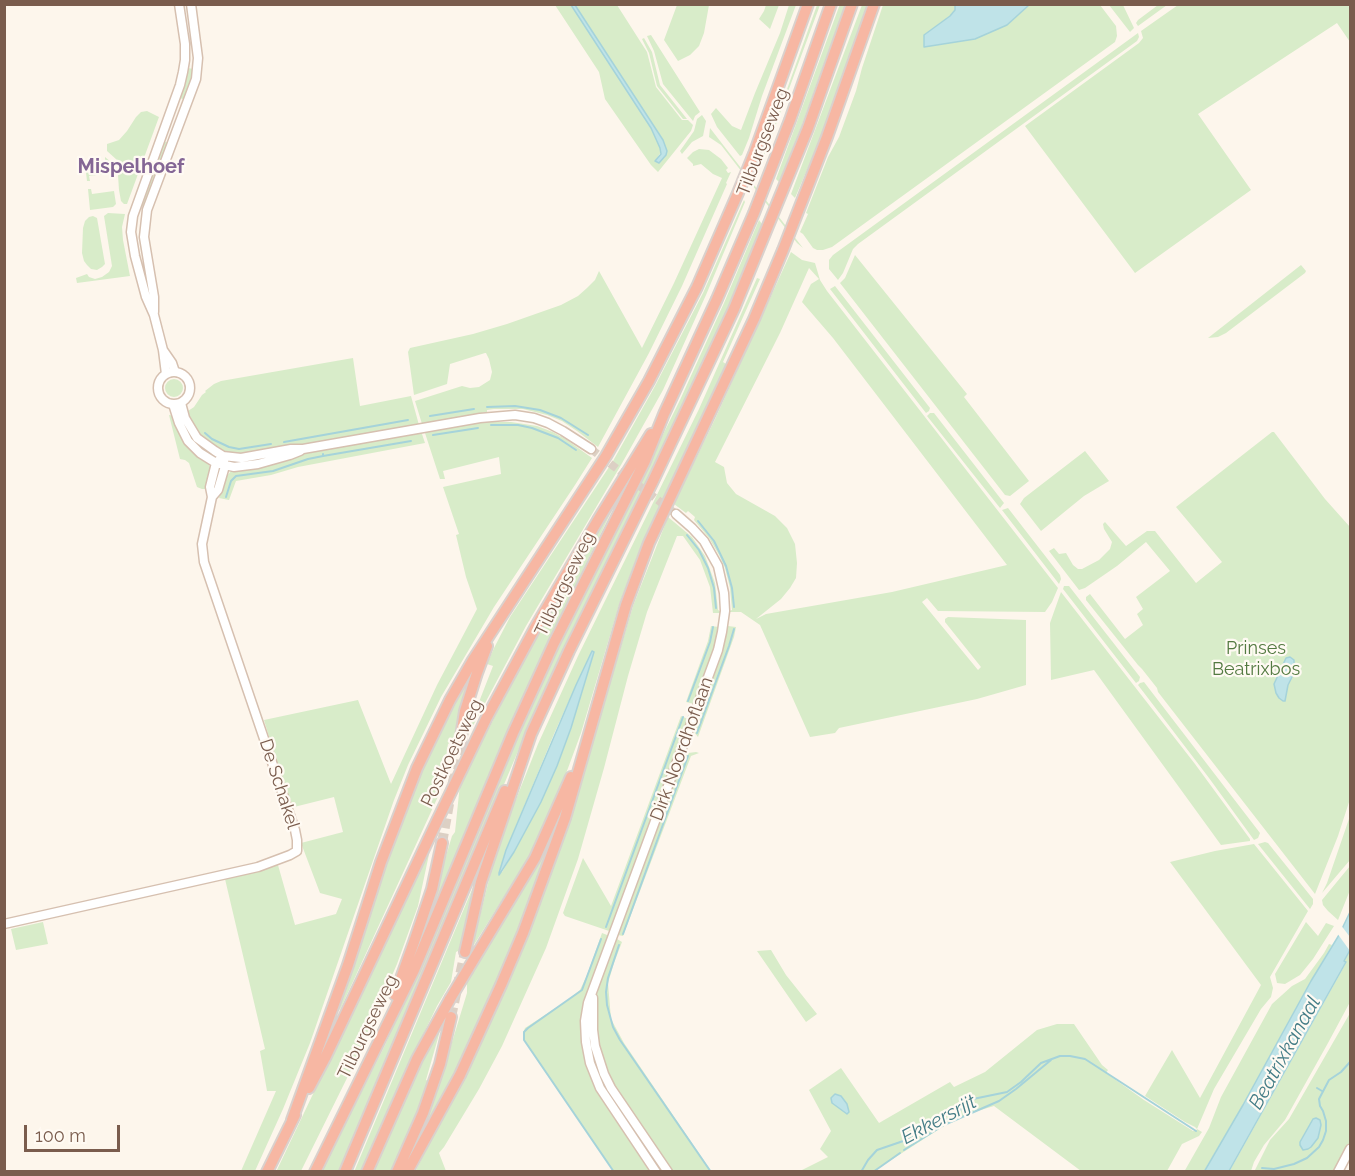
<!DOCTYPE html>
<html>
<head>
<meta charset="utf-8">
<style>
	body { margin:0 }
	#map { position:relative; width:1355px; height:1176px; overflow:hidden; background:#fdf6ec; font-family:Raleway,sans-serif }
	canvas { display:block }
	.frame { position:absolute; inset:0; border:6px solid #7a5c4d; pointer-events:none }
	.scale { position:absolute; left:24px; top:1125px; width:96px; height:27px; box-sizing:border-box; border:3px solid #7a5c4d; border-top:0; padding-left:8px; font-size:18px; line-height:21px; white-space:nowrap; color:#7a5c4d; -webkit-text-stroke:4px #fffaf3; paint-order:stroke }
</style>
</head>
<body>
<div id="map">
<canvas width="1355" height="1176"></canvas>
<div class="frame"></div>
<div class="scale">100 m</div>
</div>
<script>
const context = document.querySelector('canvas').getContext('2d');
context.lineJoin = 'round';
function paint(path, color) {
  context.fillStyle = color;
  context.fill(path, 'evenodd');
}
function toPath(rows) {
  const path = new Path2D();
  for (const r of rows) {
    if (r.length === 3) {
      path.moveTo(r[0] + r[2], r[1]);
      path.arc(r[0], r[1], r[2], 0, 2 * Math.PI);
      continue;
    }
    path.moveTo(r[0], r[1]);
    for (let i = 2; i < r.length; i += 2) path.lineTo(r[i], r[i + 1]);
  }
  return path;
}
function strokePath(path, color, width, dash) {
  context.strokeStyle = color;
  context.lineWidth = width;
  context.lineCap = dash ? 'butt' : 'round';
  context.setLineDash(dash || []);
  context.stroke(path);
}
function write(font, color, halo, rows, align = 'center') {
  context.font = font + ' Raleway,sans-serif';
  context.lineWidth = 4.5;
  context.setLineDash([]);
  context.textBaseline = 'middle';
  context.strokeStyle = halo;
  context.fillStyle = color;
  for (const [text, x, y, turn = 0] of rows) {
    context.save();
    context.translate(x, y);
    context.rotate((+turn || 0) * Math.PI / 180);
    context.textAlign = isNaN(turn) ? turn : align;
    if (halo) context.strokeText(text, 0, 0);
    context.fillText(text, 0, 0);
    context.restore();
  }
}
paint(toPath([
	[840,4,845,5,802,125,779,182,776,179],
	[555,5,571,5,651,128,658,141,661,152,655,161,666,155,663,140,575,5,617,5,647,52,656,87,682,120,688,120,693,125,691,131,658,172,651,165,605,99,599,72],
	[677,5,709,5,704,33,699,46,690,55,678,61,664,40],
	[766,5,779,5,770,29,759,19,764,11],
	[789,5,796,5,762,96,749,138,742,155,740,156,717,127,711,114,716,108,732,126,741,130,755,93,780,33],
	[817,5,820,5,762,162,765,151],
	[862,5,868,5,822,135,795,198,791,194],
	[883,5,955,5,955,10,950,16,924,35,924,47,975,39,1007,25,1029,5,1100,5,1116,26,1117,36,1115,42,832,247,823,250,817,250,813,248,803,234,800,232,808,214,806,213,828,157,839,137,856,91,862,68],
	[1109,5,1123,5,1134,28,1130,32],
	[1158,5,1167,5,1138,26,1136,23,1138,20],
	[1178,5,1350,5,1350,42,1337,23,1198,114,1251,190,1135,273,1025,126,1139,43,1143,38,1141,31],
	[1138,33,1139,37,1137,41,858,244,853,249,843,273,838,280,829,269,829,260,833,255],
	[651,35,700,112,695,116,693,121,663,84,654,51,647,36],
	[644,38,652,52,660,85,687,119,683,119,657,86,649,53,642,39],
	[188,68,193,69,191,81,185,100,180,98],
	[147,111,159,117,127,204,124,204,121,201,119,190,117,160,107,151,107,144,119,140,127,131,136,117,141,112],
	[702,115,706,121,703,136,692,142,682,154,680,151,694,131,697,119],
	[710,128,803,248,797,243,721,145,709,137],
	[163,141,168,143,146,207,141,206],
	[699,149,709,150,721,159,728,168,726,170,728,173,731,172,726,183,727,184,682,286,649,353,598,447,577,431,562,421,547,415,523,409,494,409,487,410,487,412,422,424,415,401,462,386,470,388,479,387,490,380,492,372,489,359,486,353,485,353,450,364,447,384,414,395,408,352,410,348,473,334,507,324,561,305,578,296,587,288,595,280,599,271,642,348,674,283,722,178,713,174,701,164,693,166,693,164,687,158,693,152],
	[105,157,112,163,112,173,89,176,90,181,87,181,85,164,105,162],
	[88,189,91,189,92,194,114,191,116,204,113,207,90,210],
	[744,200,745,202,706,295,663,390,621,465,526,626,467,737,470,725,493,666,487,664,494,648,510,617,613,461,655,386,703,293],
	[108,213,125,214,122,227,123,240,130,276,77,283,76,278,87,274,89,277,95,279,102,277,109,272,112,266,104,216],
	[93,216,97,218,105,264,102,267,97,270,91,269,87,265,84,261,82,253,83,228,85,221,89,217],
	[759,220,762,224,729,305,685,403,564,648,524,737,341,1171,321,1172,385,1045,429,947,519,735,559,645,680,400,724,303],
	[791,252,802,260,815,263,820,280,827,291,1058,588,1052,602,1045,612,938,611,927,598,922,602,978,670,981,667,945,622,945,619,948,617,1026,620,1026,685,977,699,839,728,835,733,810,737,760,625,741,612,729,612,729,611,732,610,730,588,725,568,719,555,709,538,694,520,695,517,688,511,686,513,674,504,715,419],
	[809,268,819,279,811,284,802,302,833,338,1007,565,892,592,766,614,756,619,781,599,790,588,796,578,797,563,795,544,787,528,775,516,736,494,727,483,724,467,715,462,780,333],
	[855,255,967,394,964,397,1029,481,1010,496,1005,495,840,283,845,278],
	[1301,265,1306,271,1305,273,1226,333,1218,337,1208,338],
	[757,278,760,279,723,362,726,364,643,541,620,602,581,733,554,806,529,857,472,948,497,847,538,744,578,656,699,409],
	[594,652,571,728,557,766,541,802,514,852,502,872,499,872,506,850,554,734,576,685],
	[835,286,930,408,929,411,926,413,830,289],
	[353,358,360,406,411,396,419,425,246,455,227,454,202,441,185,413,194,407,202,395,206,392,205,391,214,384,221,381],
	[174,388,9],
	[930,413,934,413,1004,503,1000,508,927,416],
	[169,415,175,416,209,465,211,469,207,487,205,489,202,489,197,487,189,463,185,460,180,459],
	[481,422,511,422,537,426,553,432,567,440,592,458,575,485,494,607,441,697,408,765,394,800,310,1043,283,1109,255,1171,241,1171,276,1091,267,1091,260,1051,265,1049,225,879,278,865,295,925,336,914,342,899,320,893,301,843,343,832,334,797,290,808,264,720,358,700,391,784,437,685,477,609,466,577,456,535,459,534,443,487,501,474,499,457,443,471,445,479,440,479,425,433,427,431],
	[419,432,422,434,425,443,298,467,271,475,236,481,229,500,219,498,225,478,232,470,304,453],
	[1272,432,1274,432,1325,499,1350,527,1350,799,1338,836,1315,894,1158,692,1157,688,1142,669,1138,665,1086,600,1086,597,1090,594,1125,639,1143,625,1137,614,1143,609,1136,597,1170,571,1146,542,1117,566,1085,588,1079,590,1049,551,1054,548,1059,554,1066,553,1073,565,1078,569,1082,569,1099,560,1110,549,1112,542,1104,529,1103,524,1105,522,1126,546,1147,531,1155,531,1196,583,1222,562,1176,507],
	[1085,451,1109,481,1084,496,1041,531,1020,504,1024,498],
	[621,492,549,640,422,935,452,836,455,832,460,784,538,633,603,519],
	[1008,508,1060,575,1061,579,1059,584,1002,510],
	[668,517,692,537,705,556,715,583,718,610,720,611,720,613,713,613,710,587,700,560,683,536,677,536,647,612,628,676,604,768,578,859,546,948,502,1046,479,1089,444,1147,439,1153,446,1171,415,1172,463,1076,517,962,535,918,541,897,586,764,633,606],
	[1064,586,1069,586,1140,677,1139,681,1136,683,1063,589],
	[1061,592,1195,764,1250,839,1250,841,1221,845,1094,670,1051,680,1050,623],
	[711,626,719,627,718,635,694,704,686,702,708,641],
	[728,626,736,627,734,637,698,737,694,732,693,727,724,641],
	[467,681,453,741,448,744,441,790,340,1010,338,1009,369,918,385,865,421,772],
	[1144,682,1260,833,1258,838,1254,840,1209,778,1138,685,1140,683],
	[681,716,688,719,610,931,609,931,565,916,563,913,583,858,611,906],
	[696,752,699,753,691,756,623,936,618,935,617,933,681,760,688,753],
	[573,778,545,864,499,981,456,1073,409,1163,428,1115,445,1065,467,993,467,981],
	[1350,816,1350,860,1322,893,1327,883],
	[1265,842,1268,843,1313,899,1313,904,1310,909,1258,844],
	[1254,844,1308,911,1270,977,1273,988,1271,997,1261,1009,1214,1089,1197,1129,1202,1132,1199,1136,1182,1144,1167,1171,1081,1171,994,1106,974,1112,944,1126,874,1171,798,1172,828,1157,820,1149,831,1131,809,1090,841,1068,879,1123,950,1082,954,1087,985,1072,1037,1030,1057,1024,1074,1024,1102,1065,1108,1070,1106,1073,1144,1100,1193,1131,1196,1131,1197,1129,1195,1127,1185,1122,1145,1096,1172,1050,1200,1098,1261,985,1170,862,1215,851],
	[431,845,418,906,397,964,352,1068,301,1171,276,1172],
	[486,856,462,949,456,952,451,982,437,1006,394,1095,362,1171,354,1172],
	[1350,866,1350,890,1338,920,1328,911,1323,905,1322,900],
	[43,922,48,944,16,950,11,929],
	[1306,922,1318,936,1326,923,1334,926,1313,959,1300,975,1285,984,1277,983,1275,974],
	[602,933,607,935,608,937,592,981,589,1064,654,1171,613,1171,523,1039,523,1033,525,1028,568,1000,580,990,587,975],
	[617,939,622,942,614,963,608,983,611,1019,624,1043,711,1171,670,1171,613,1088,599,1055,595,1005,599,983,615,940],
	[1329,944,1332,945,1311,981,1243,1105,1204,1171,1184,1172,1209,1128,1221,1097,1272,1004,1292,986,1305,979,1324,953],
	[771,950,786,975,817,1014,806,1022,757,951],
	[1350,950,1350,1002,1328,1043,1285,1120,1264,1145,1254,1162,1251,1171,1229,1172,1346,963,1344,961],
	[591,1005,598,1063,666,1171,659,1171,603,1088,589,1046],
	[1350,1013,1350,1143,1334,1171,1254,1172,1270,1140,1289,1119],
	[444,1017,426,1080,431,1082,394,1171,372,1172,402,1100]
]), '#d8ecc9');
const water = toPath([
	[571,5,575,5,663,140,667,151,666,155,659,163,655,161,661,154,660,148,651,128,571,5],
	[955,5,955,4,1029,5,1007,25,975,39,924,47,924,35,950,16,955,10,955,5],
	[592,651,594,652,571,728,557,766,541,802,514,852,499,875,499,873,506,850,539,772,576,685,592,651],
	[1290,657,1294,660,1294,673,1288,685,1285,701,1283,701,1279,698,1276,693,1274,684,1286,658,1290,657],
	[1350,912,1350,950,1344,961,1346,962,1229,1171,1204,1172,1243,1105,1311,981,1339,935,1350,912],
	[835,1094,841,1096,847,1104,849,1112,847,1114,832,1103,831,1098,835,1094],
	[1316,1118,1320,1120,1321,1125,1318,1138,1311,1147,1308,1149,1303,1150,1300,1145,1300,1142,1313,1119,1316,1118]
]);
paint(water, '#bfe3e8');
strokePath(water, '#a5d3da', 1.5);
paint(toPath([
	[1340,924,1350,937,1350,951,1337,933]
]), '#fdf6ec');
strokePath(toPath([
	[487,407,515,406,540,410,561,418,588,435],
	[430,416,474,409],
	[491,425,518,425,532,428,558,438,576,450],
	[205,433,212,439,229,447,239,449,271,444],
	[433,435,478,428],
	[284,442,408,420],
	[323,454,323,456,411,441],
	[226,497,231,481,236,476,273,471,308,459,323,456],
	[698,521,714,541,726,566,732,588,734,607],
	[687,535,699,550,708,568,714,588,716,608],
	[688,701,710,642,713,627],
	[697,733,729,646,734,629],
	[606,927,683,717],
	[623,934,688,756],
	[601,939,582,990,528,1028,524,1032,524,1040,614,1172],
	[619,945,608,978,606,992,607,1005,613,1027,620,1040,711,1172],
	[1317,1088,1322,1091],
	[904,1150,944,1125,999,1101,1016,1089,1051,1060],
	[1262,1168,1274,1169,1294,1164,1307,1158,1319,1147,1323,1140,1326,1131,1326,1121,1323,1111,1320,1106,1319,1099,1329,1080,1341,1072,1350,1062],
	[861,1172,868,1160,877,1150,912,1138,931,1122,953,1118,966,1104,973,1099,1007,1092,1021,1082,1041,1063,1060,1056,1070,1056,1085,1059,1196,1131],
	[873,1172,900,1153]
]), '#a5d3da', 2);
strokePath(toPath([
	[591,449,676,514]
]), '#dcd0c4', 8, [8, 4]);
strokePath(toPath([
	[442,843,460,743],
	[451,1017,465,952]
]), '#dcd0c4', 10, [10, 5]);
const secondary = toPath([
	[154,312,154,297,144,237,147,210,196,79,198,58,191,4],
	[163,350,172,363,175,372],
	[174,388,16],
	[166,374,163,350,154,315,146,297,135,256,131,232,133,216,180,85,183,72,185,60,185,44,179,4],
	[181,403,185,418,197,438,215,451,223,456,241,458,291,449,303,449,480,418,515,415,534,418,548,423,563,431,591,449],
	[173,404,179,423,188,441,200,453,216,463,234,467,258,464,290,455,300,451],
	[212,497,218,490,225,466,224,461],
	[4,924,258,867,290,855,297,851,297,840,295,830,204,562,202,544,212,497,210,487,216,463,223,456],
	[593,998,593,1030,595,1046,604,1074,611,1088,668,1172],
	[656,1172,600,1088,590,1063,586,1042,585,1021,588,1003,685,740,718,650,722,632,725,611,724,593,718,566,704,541,692,528,676,514],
	[1338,1172,1350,1149]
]);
const highway = toPath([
	[460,743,465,711,477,673,487,646],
	[462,769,486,719,535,628,598,520,651,434],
	[465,952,481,882,531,734,569,651,653,481,734,309,808,128,852,4],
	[468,969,535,858,571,777],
	[395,995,414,942,432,889,442,843],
	[309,1088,325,1058,437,821],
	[292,1120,348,965,381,862,417,768,450,700,473,660,576,502,606,456,649,381,697,287,738,193,754,154,808,4],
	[267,1172,295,1115],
	[315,1172,414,970,513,733,554,643,645,461,664,414,717,299,754,213,790,120,831,4],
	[345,1172,505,791],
	[367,1172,417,1059,450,999],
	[397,1172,423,1113,440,1064,451,1017],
	[407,1172,460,1075,501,985,523,933,565,818,626,605,649,543,754,319,783,250,827,137,874,4]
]);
strokePath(secondary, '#d6c0b0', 11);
strokePath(highway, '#dad1cd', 14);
strokePath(secondary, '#fff', 8);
strokePath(highway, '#f7b7a3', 10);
const highwayBridge = toPath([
	[437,821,462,769],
	[450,999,468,969]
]);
strokePath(highwayBridge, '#dad1cd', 14, []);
strokePath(highwayBridge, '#f7b7a3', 10);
write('18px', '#7a5c4d', '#fffaf3', [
	["Tilburgseweg",763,142,-69],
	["Tilburgseweg",565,584,-64],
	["Dirk Noordhoflaan",682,749,-70],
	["Postkoetsweg",452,753,-64],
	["De Schakel",279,784,72],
	["Tilburgseweg",368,1027,-64]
]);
write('18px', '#537a41', '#fffaf3', [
	["Prinses",1256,649],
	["Beatrixbos",1256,670]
]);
write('bold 20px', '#846695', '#fffaf3', [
	["Mispelhoef",131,167]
]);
write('italic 20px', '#437c86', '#fffaf3', [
	["Beatrixkanaal",1285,1053,-61],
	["Ekkersrijt",939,1120,-28]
]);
</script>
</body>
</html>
